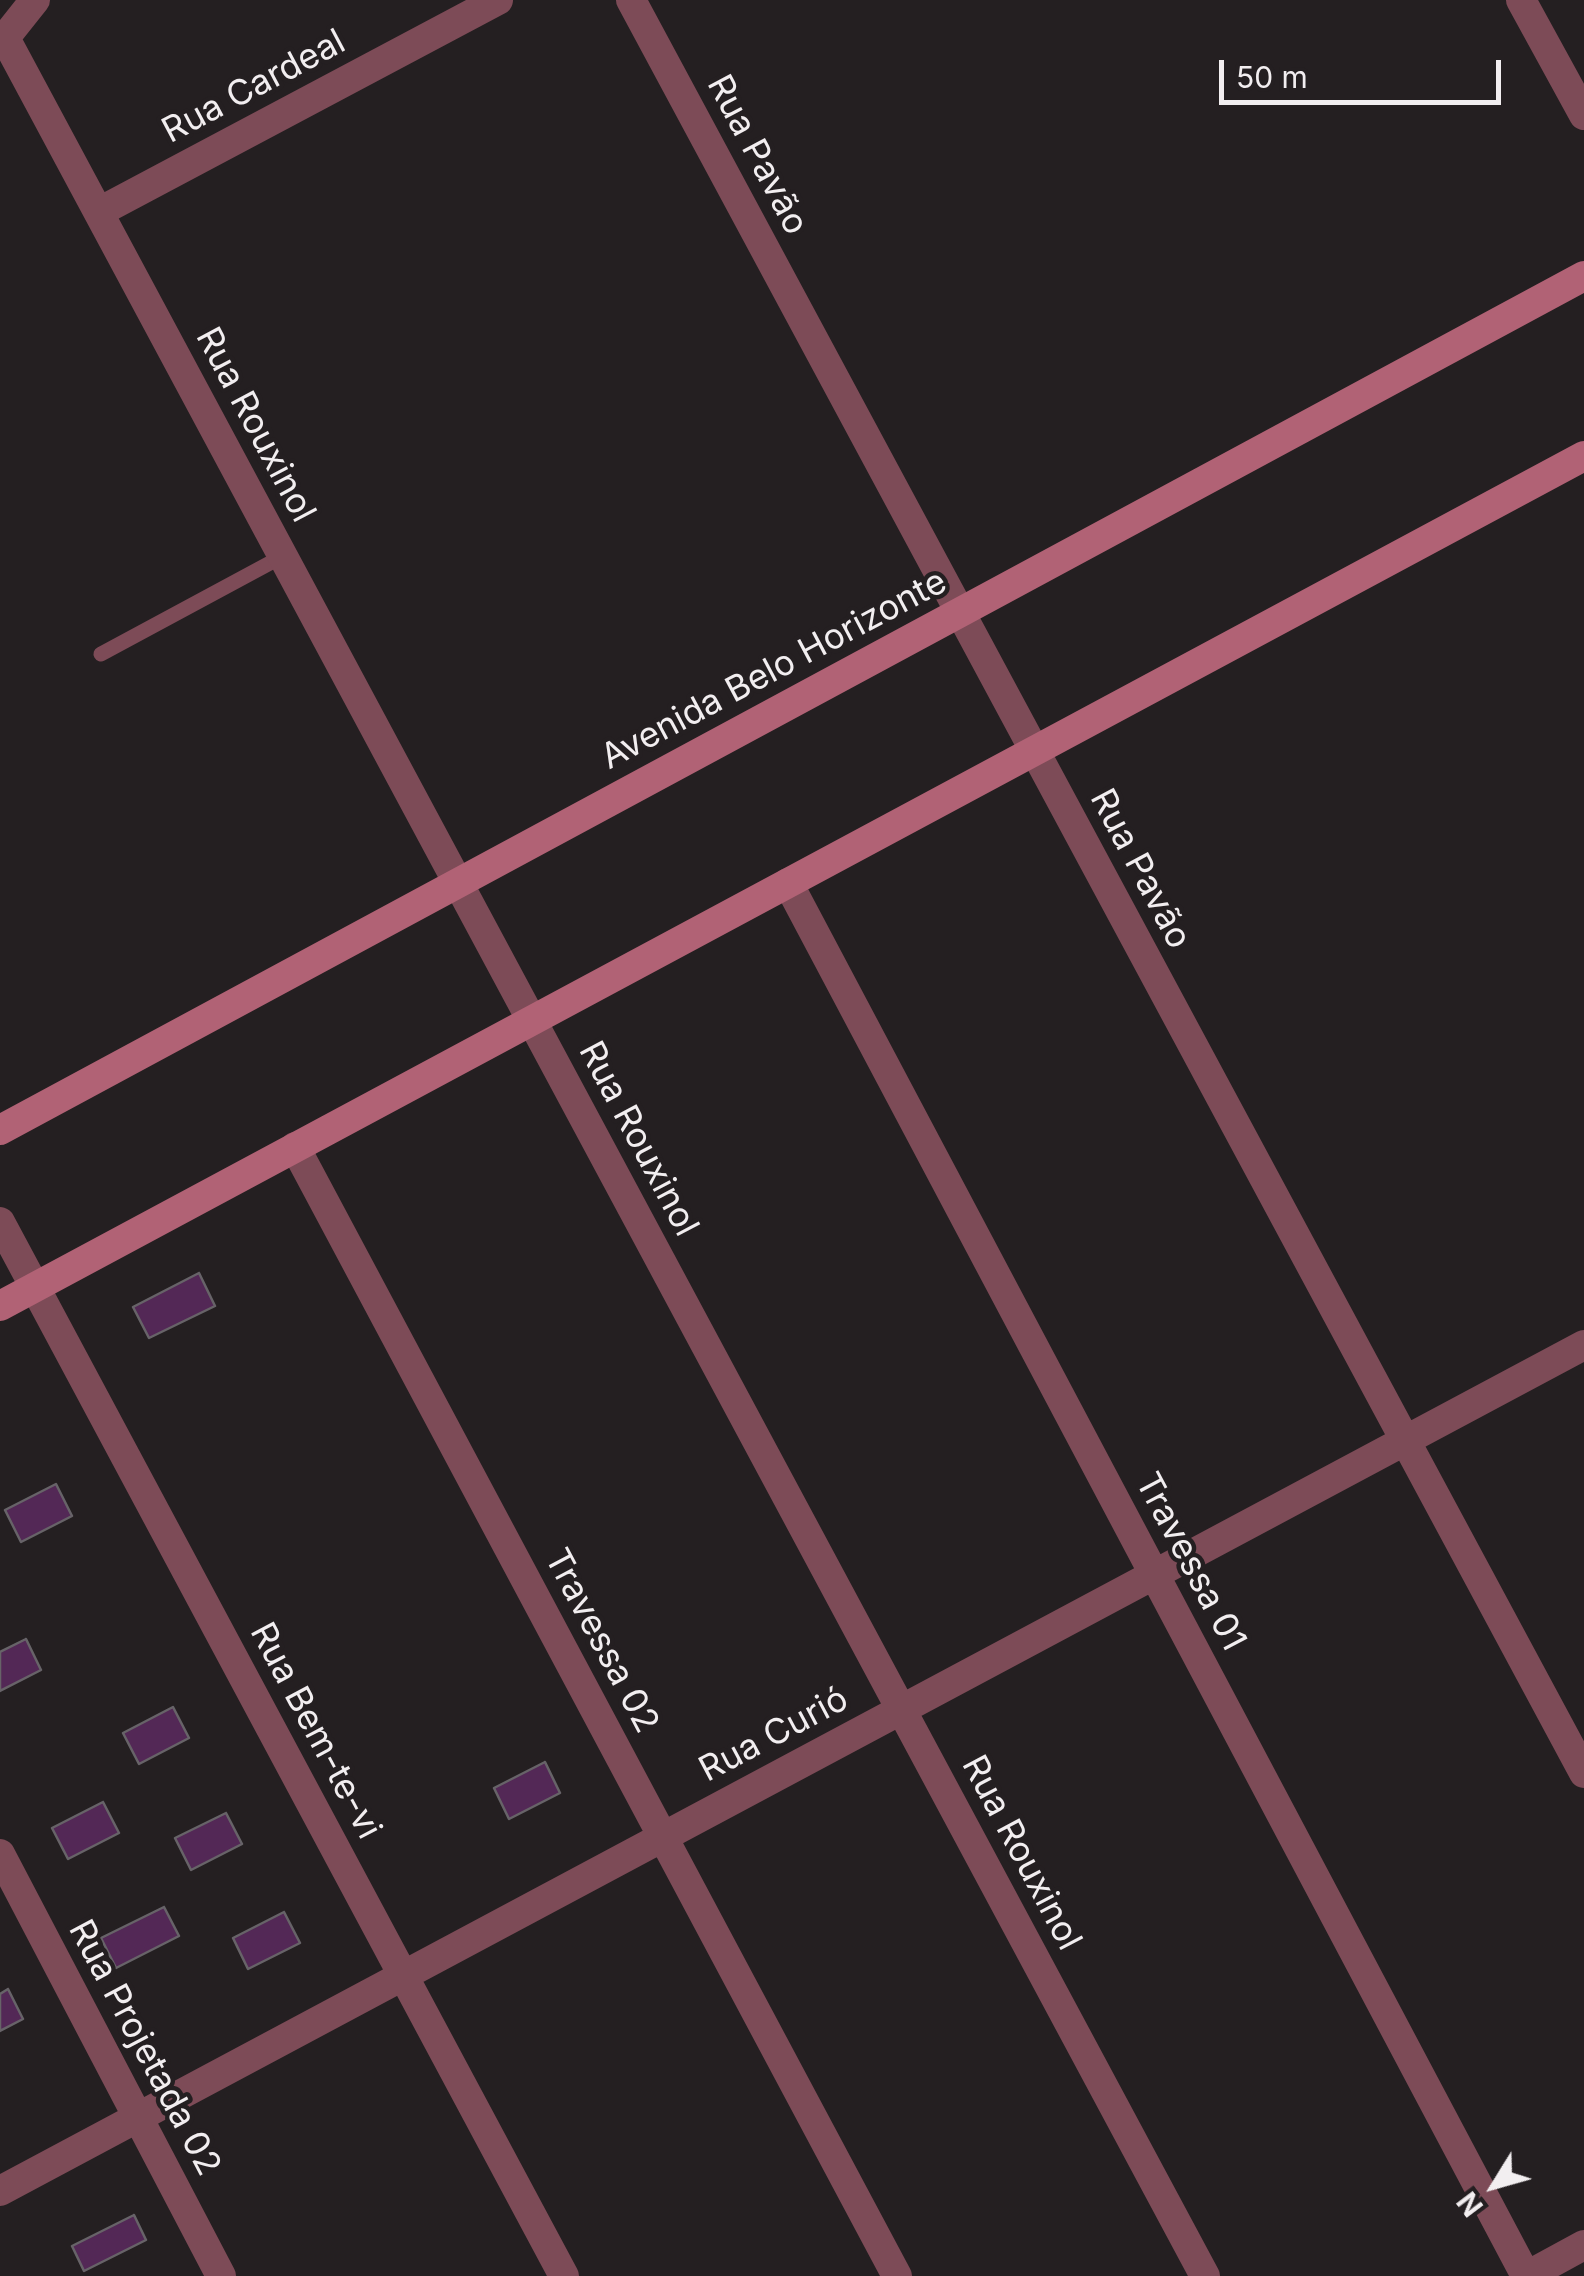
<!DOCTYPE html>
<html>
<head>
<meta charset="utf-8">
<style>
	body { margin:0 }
	#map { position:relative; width:1584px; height:2276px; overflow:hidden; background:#241f21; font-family:Inter,sans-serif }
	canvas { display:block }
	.north { position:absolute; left:1444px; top:2136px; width:100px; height:100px; -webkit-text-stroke:8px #241f21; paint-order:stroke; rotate:233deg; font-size:28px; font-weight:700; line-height:40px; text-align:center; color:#f2eef0 }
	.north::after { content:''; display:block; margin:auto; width:35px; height:45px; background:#f2eef0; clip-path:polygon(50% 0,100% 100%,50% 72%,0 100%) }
	.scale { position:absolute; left:1219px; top:60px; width:282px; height:45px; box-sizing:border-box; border:5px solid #f2eef0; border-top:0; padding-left:12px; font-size:30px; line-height:35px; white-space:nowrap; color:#f2eef0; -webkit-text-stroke:8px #241f21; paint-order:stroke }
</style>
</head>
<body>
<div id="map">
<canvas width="1584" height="2276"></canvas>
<div class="north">N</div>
<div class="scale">50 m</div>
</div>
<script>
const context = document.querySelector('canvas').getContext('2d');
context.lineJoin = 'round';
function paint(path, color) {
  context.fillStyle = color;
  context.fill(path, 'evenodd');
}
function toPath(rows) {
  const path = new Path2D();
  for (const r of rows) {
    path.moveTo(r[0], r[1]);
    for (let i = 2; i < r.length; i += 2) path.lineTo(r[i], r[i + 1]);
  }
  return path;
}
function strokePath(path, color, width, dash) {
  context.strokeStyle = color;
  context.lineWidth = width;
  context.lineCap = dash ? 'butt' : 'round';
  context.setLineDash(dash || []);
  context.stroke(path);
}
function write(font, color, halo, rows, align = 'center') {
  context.font = font + ' Inter,sans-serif';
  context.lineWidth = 9;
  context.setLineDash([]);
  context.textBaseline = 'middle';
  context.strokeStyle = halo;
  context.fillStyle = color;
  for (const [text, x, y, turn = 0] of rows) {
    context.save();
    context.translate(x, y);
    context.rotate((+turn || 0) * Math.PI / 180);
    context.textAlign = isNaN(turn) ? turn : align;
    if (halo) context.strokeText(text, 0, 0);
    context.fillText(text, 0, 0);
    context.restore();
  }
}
const building = toPath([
	[199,1273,215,1306,149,1338,133,1307,199,1273],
	[56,1484,72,1516,21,1542,5,1510,56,1484],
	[26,1639,41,1670,0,1691,0,1652,26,1639],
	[173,1707,189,1738,139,1764,123,1733,173,1707],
	[545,1762,560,1793,509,1819,494,1788,545,1762],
	[103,1802,119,1833,68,1859,52,1828,103,1802],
	[226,1813,242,1844,191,1870,175,1838,226,1813],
	[164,1907,179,1936,116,1968,101,1938,164,1907],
	[284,1912,300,1943,248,1969,233,1938,284,1912],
	[8,1989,23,2019,0,2031,0,1994,8,1989],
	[134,2215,146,2240,84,2271,72,2246,134,2215]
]);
paint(building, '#532856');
strokePath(building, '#676368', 2.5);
strokePath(toPath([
	[101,654,283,556]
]), '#7d4b57', 15);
strokePath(toPath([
	[631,0,1584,1773],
	[1521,0,1584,115],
	[5,38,1205,2276],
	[0,44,35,0],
	[99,212,498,0],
	[788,883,1526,2276],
	[295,1147,897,2276],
	[0,1222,564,2276],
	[0,1854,221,2276],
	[0,2191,1584,1345],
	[1527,2276,1584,2245]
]), '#7d4b57', 30);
strokePath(toPath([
	[0,1130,1584,276],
	[0,1306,1584,456]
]), '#b16275', 30);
write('35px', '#f2eef0', '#241f21', [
	["Rua Cardeal",254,87,-28],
	["Rua Pavão",757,155,62],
	["Rua Rouxinol",255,425,62],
	["Avenida Belo Horizonte",774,670,-28],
	["Rua Pavão",1140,869,62],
	["Rua Rouxinol",638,1139,62],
	["Travessa 01",1190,1562,62],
	["Travessa 02",601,1641,62],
	["Rua Bem-te-vi",315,1731,62],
	["Rua Curió",774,1735,-28],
	["Rua Rouxinol",1021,1853,62],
	["Rua Projetada 02",144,2048,62]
]);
</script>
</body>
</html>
